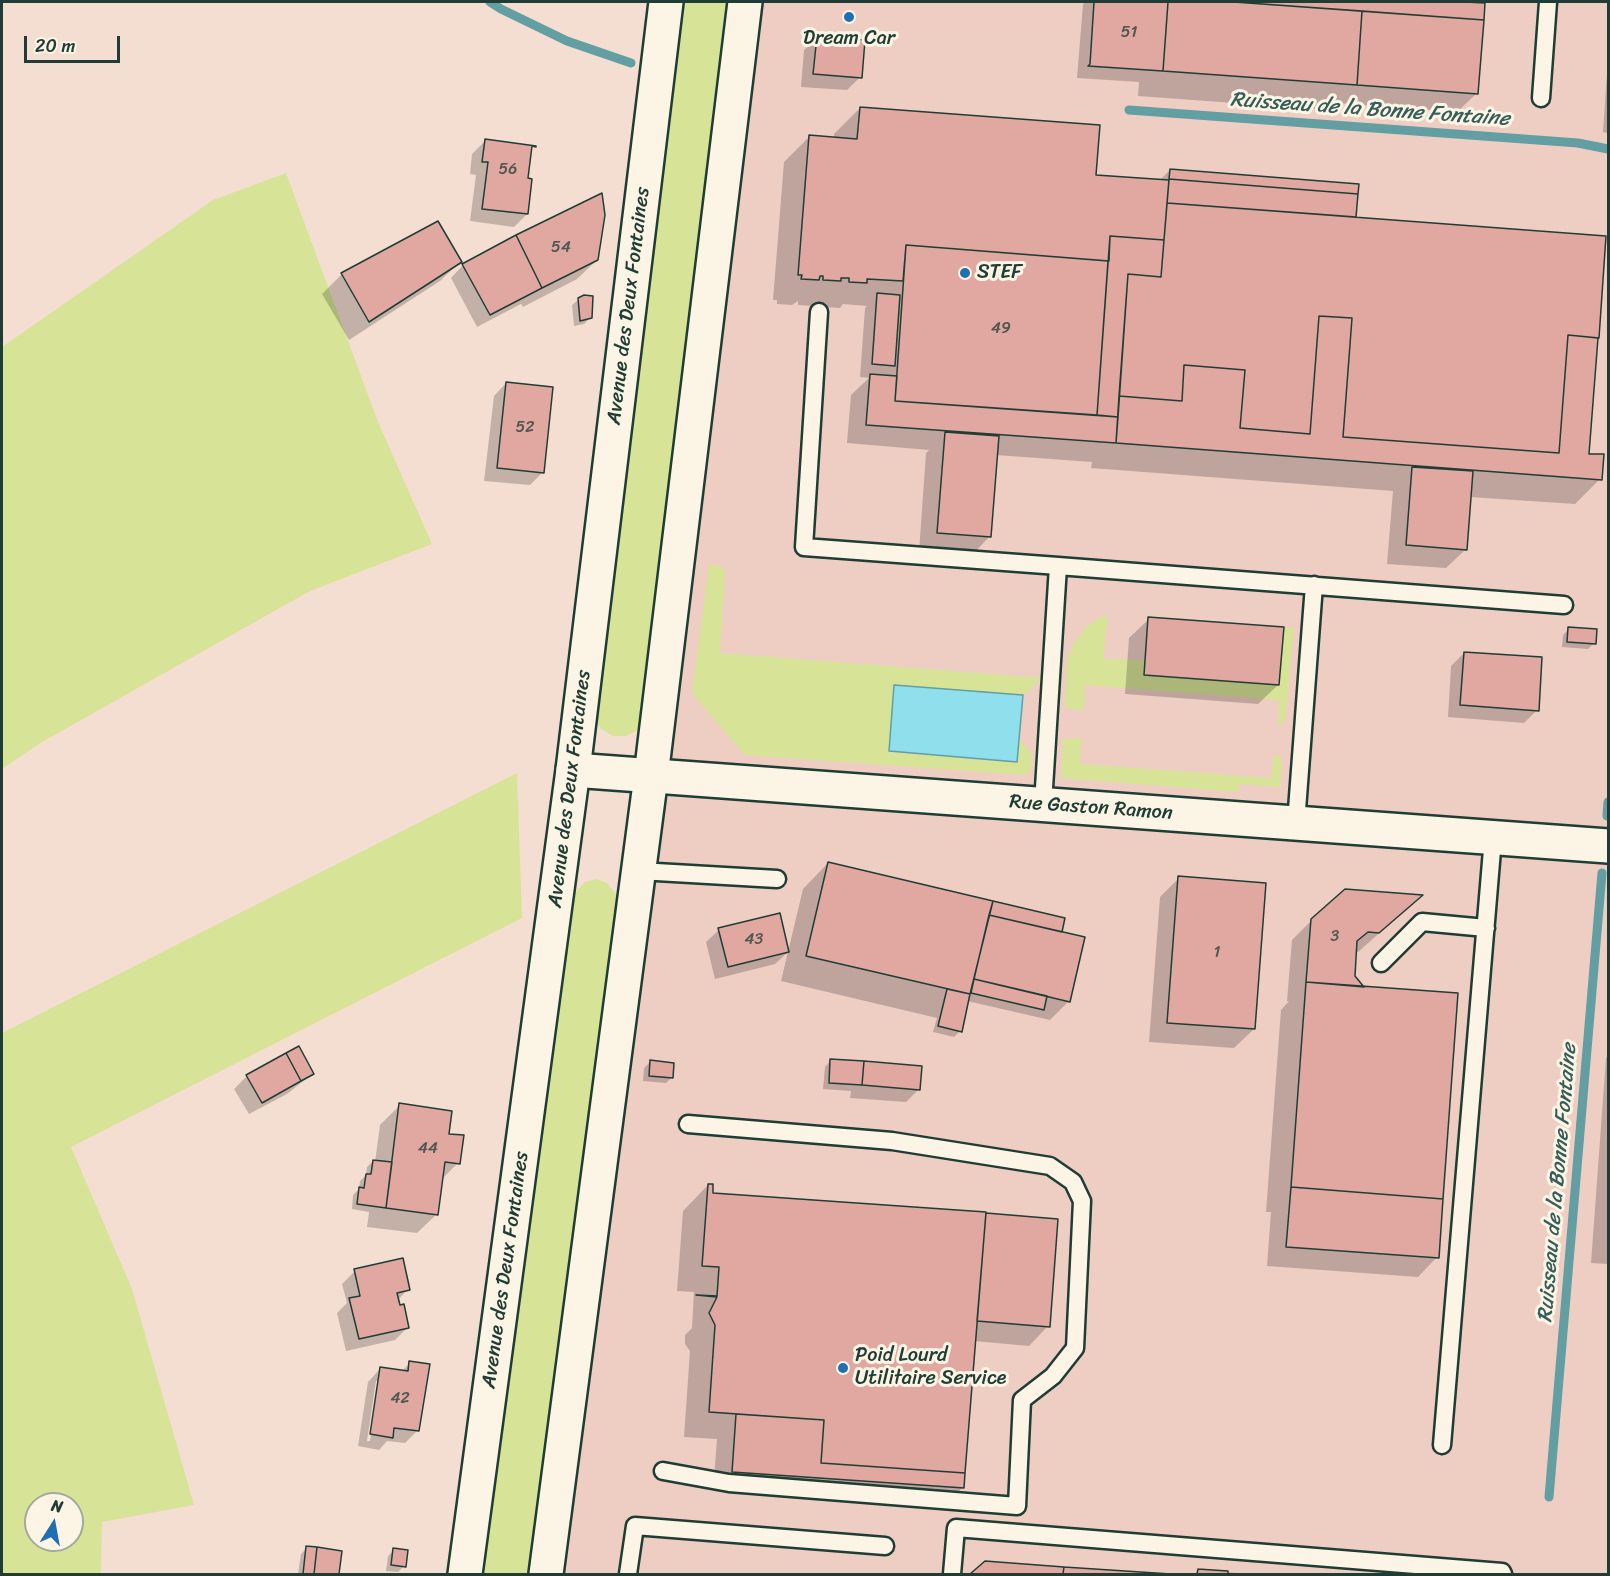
<!DOCTYPE html>
<html>
<head>
<meta charset="utf-8">
<style>
	body { margin:0 }
	#map { position:relative; width:1610px; height:1576px; overflow:hidden; background:#f4ded1; font-family:Sriracha,sans-serif }
	canvas { display:block }
	.frame { position:absolute; inset:0; border:3px solid #1f3d34; pointer-events:none }
	.north { position:absolute; left:24px; top:1492px; width:60px; height:60px; box-sizing:border-box; background:#fcf5e5; border:2px solid #a4ab9e; border-radius:50%; rotate:11deg; font-size:16px; font-weight:700; line-height:24px; text-align:center; color:#1f3d34 }
	.north::after { content:''; display:block; margin:auto; width:21px; height:27px; background:#1f6fb2; clip-path:polygon(50% 0,100% 100%,50% 72%,0 100%) }
	.scale { position:absolute; left:24px; top:36px; width:96px; height:27px; box-sizing:border-box; border:3px solid #1f3d34; border-top:0; padding-left:8px; font-size:18px; line-height:21px; white-space:nowrap; color:#1f3d34; -webkit-text-stroke:4px #fcf5e5; paint-order:stroke }
</style>
</head>
<body>
<div id="map">
<canvas width="1610" height="1576"></canvas>
<div class="frame"></div>
<div class="north">N</div>
<div class="scale">20 m</div>
</div>
<script>
const context = document.querySelector('canvas').getContext('2d');
context.lineJoin = 'round';
function paint(path, color) {
  context.fillStyle = color;
  context.fill(path, 'evenodd');
}
function toPath(rows) {
  const path = new Path2D();
  for (const r of rows) {
    path.moveTo(r[0], r[1]);
    for (let i = 2; i < r.length; i += 2) path.lineTo(r[i], r[i + 1]);
  }
  return path;
}
function strokePath(path, color, width, dash) {
  context.strokeStyle = color;
  context.lineWidth = width;
  context.lineCap = dash ? 'butt' : 'round';
  context.setLineDash(dash || []);
  context.stroke(path);
}
function write(font, color, halo, rows, align = 'center') {
  context.font = font + ' Sriracha,sans-serif';
  context.lineWidth = 6;
  context.setLineDash([]);
  context.textBaseline = 'middle';
  context.strokeStyle = halo;
  context.fillStyle = color;
  for (const [text, x, y, turn = 0] of rows) {
    context.save();
    context.translate(x, y);
    context.rotate((+turn || 0) * Math.PI / 180);
    context.textAlign = isNaN(turn) ? turn : align;
    if (halo) context.strokeText(text, 0, 0);
    context.fillText(text, 0, 0);
    context.restore();
  }
}
paint(toPath([
	[745,2,1608,2,1608,1574,546,1574]
]), '#eecec3');
paint(toPath([
	[684,2,730,2,642,723,636,731,626,736,613,736,601,729,596,720],
	[286,173,378,422,432,544,310,591,42,742,2,769,2,347,213,200],
	[709,564,721,566,725,572,720,653,1043,678,1023,695,894,685,1016,762,1019,739,1032,754,1031,768,1026,775,745,755,692,693],
	[1108,615,1103,659,1145,660,1144,675,1279,685,1284,627,1294,628,1285,721,1278,726,1279,700,1085,685,1084,710,1065,708,1067,661,1074,643,1085,628,1097,619],
	[1063,738,1082,739,1080,764,1271,778,1274,755,1279,755,1282,763,1280,787,1239,784,1238,792,1061,778],
	[517,773,522,918,71,1147,132,1289,194,1505,102,1522,101,1574,2,1574,2,1033],
	[36,1504,72,1504,72,1540,36,1540],
	[597,879,607,883,616,894,619,907,529,1574,483,1574,573,901,576,891,585,882]
]), '#d7e497');
const water = toPath([
	[894,685,1023,695,1017,762,889,751,894,685]
]);
paint(water, '#8fdfec');
strokePath(water, '#629ea2', 1.5);
paint(toPath([
	[1086,2,1444,2,1483,4,1477,93,1457,112,1336,103,1330,110,1138,96,1139,82,1077,78,1083,4],
	[817,38,860,77,847,90,801,87,804,50],
	[1608,58,1608,133,1603,132],
	[860,108,1094,176,1159,181,1170,170,1355,216,1353,218,1605,237,1588,455,1600,479,1575,504,1470,497,1466,549,1446,568,1387,564,1393,491,1091,468,1092,462,996,455,990,536,971,556,919,552,926,453,929,450,847,443,851,395,869,378,860,377,865,308,867,306,843,304,840,308,824,307,824,303,818,303,814,306,798,305,798,301,792,305,777,304,777,300,773,300,784,162,809,137,834,139,834,134],
	[485,141,526,180,527,214,514,227,470,221,476,175,470,174,472,154],
	[438,223,460,262,440,281,349,340,322,294,342,274],
	[597,260,577,279,523,307,521,304,477,327,451,278,463,265],
	[579,299,590,318,584,324,574,326,572,305],
	[506,383,543,472,530,485,484,481,494,396],
	[1149,619,1278,685,1258,704,1125,694,1129,638],
	[1569,629,1594,643,1588,649,1562,647,1563,635],
	[1464,653,1537,710,1524,723,1448,717,1451,666],
	[828,863,1059,933,1069,1001,1050,1020,967,1001,960,1031,954,1037,933,1032,937,1018,781,981,803,889],
	[1179,878,1254,1029,1234,1048,1149,1042,1160,897],
	[1420,897,1358,952,1355,952,1353,977,1437,1257,1418,1277,1267,1266,1271,1212,1266,1212,1281,1010,1289,1001,1287,1001,1292,940,1312,920],
	[719,930,788,952,775,964,715,979,706,942],
	[1608,1055,1608,1264,1591,1263,1606,1058],
	[831,1060,919,1089,906,1102,850,1098,851,1091,823,1089,825,1067],
	[650,1062,672,1077,666,1083,643,1081,644,1068],
	[312,1074,287,1094,249,1114,234,1089,247,1076],
	[399,1106,447,1135,458,1163,441,1180,437,1214,417,1233,367,1227,369,1212,352,1209,353,1195,359,1189,360,1181,366,1175,367,1167,373,1161,375,1162,380,1125],
	[708,1185,711,1195,984,1217,986,1214,1048,1326,1029,1346,974,1341,963,1487,943,1507,713,1491,717,1439,684,1437,690,1351,685,1344,685,1335,692,1328,694,1292,677,1291,683,1211],
	[355,1271,408,1289,397,1301,408,1327,395,1340,346,1351,337,1313,347,1303,342,1284],
	[410,1363,418,1430,405,1443,387,1441,379,1450,358,1446,368,1382,380,1369,401,1372],
	[376,1381,379,1381,370,1441,367,1441],
	[307,1548,340,1552,337,1574,298,1574,301,1554],
	[394,1550,404,1566,398,1572,386,1571,388,1556],
	[986,1562,1149,1574,972,1574],
	[1199,1570,1249,1574,1195,1574]
]), '#0003');
strokePath(toPath([
	[490,2,501,9,567,41,631,63],
	[1129,110,1578,143,1608,149],
	[1607,816,1608,802],
	[1549,1497,1602,873]
]), '#629ea2', 9);
const building = toPath([
	[1094,2,1168,2,1163,71,1088,66,1090,64,1094,2],
	[1168,2,1234,2,1362,11,1357,85,1163,71,1168,2],
	[1234,2,1465,2,1485,3,1484,20,1234,2],
	[1362,11,1484,20,1478,94,1357,85,1362,11],
	[817,36,865,40,862,78,813,74,817,36],
	[860,107,1100,125,1096,175,1169,180,1164,240,1110,236,1109,261,906,245,903,281,867,279,867,283,849,282,849,278,841,278,841,281,823,280,823,276,820,276,819,280,801,279,802,275,798,275,809,135,857,139,860,107],
	[485,139,536,146,536,147,532,146,528,178,532,179,528,214,482,209,488,162,482,162,485,139],
	[1170,169,1359,184,1358,194,1169,179,1170,169],
	[1169,179,1358,194,1356,217,1167,203,1169,179],
	[602,193,605,215,598,260,542,288,516,235,602,193],
	[1167,203,1606,236,1599,338,1568,335,1559,453,1343,437,1352,318,1319,316,1310,434,1240,428,1245,370,1184,365,1182,401,1119,396,1128,274,1161,277,1167,203],
	[438,221,462,262,369,322,341,273,438,221],
	[516,235,542,288,490,315,462,264,516,235],
	[1110,236,1164,240,1161,277,1128,274,1118,417,1097,415,1110,236],
	[906,245,1108,261,1097,415,895,401,906,245],
	[877,293,900,295,895,366,872,364,877,293],
	[584,295,593,296,592,318,580,321,578,298,584,295],
	[1319,316,1352,318,1343,437,1559,453,1568,335,1598,338,1589,454,1604,454,1602,480,1116,443,1119,396,1182,401,1184,365,1245,370,1240,428,1310,434,1319,316],
	[870,374,897,376,895,401,1118,417,1116,443,866,425,870,374],
	[506,382,553,387,544,473,497,468,506,382],
	[945,432,999,436,991,537,937,533,945,432],
	[1412,467,1473,471,1467,550,1406,545,1412,467],
	[1148,617,1284,627,1279,685,1144,675,1148,617],
	[1568,627,1597,629,1596,644,1567,642,1568,627],
	[1464,652,1542,657,1539,711,1460,705,1464,652],
	[828,862,993,901,970,994,806,956,828,862],
	[1178,876,1266,883,1255,1029,1167,1023,1178,876],
	[1345,889,1423,895,1379,933,1368,932,1357,941,1355,976,1364,987,1306,982,1311,919,1345,889],
	[993,901,1065,918,1062,932,989,915,993,901],
	[780,913,789,952,728,967,718,928,780,913],
	[989,915,1085,937,1070,1002,974,979,989,915],
	[974,979,1047,996,1044,1010,971,993,974,979],
	[1306,982,1458,993,1443,1199,1291,1187,1306,982],
	[947,989,970,994,962,1032,938,1026,947,989],
	[299,1046,314,1074,301,1081,286,1053,299,1046],
	[286,1053,301,1081,262,1103,246,1075,286,1053],
	[830,1059,864,1061,862,1085,829,1083,830,1059],
	[650,1060,674,1063,673,1078,649,1076,650,1060],
	[864,1061,922,1066,920,1090,862,1085,864,1061],
	[399,1103,452,1111,449,1134,464,1135,460,1164,445,1162,438,1215,386,1208,399,1103],
	[373,1160,392,1162,386,1208,357,1204,359,1187,364,1188,366,1174,371,1174,373,1160],
	[708,1184,713,1184,713,1193,986,1212,965,1473,821,1463,824,1420,709,1412,715,1325,709,1313,717,1297,696,1295,717,1296,719,1267,702,1266,708,1184],
	[1291,1187,1443,1199,1439,1258,1286,1247,1291,1187],
	[986,1213,1058,1219,1050,1327,977,1321,986,1213],
	[403,1258,410,1290,397,1293,400,1305,404,1304,409,1328,359,1339,349,1298,360,1296,354,1269,403,1258],
	[409,1361,430,1364,419,1431,394,1428,393,1438,370,1434,380,1367,408,1371,409,1361],
	[736,1414,824,1420,821,1463,965,1473,964,1488,732,1472,736,1414],
	[306,1546,317,1547,314,1574,303,1574,306,1546],
	[317,1547,342,1551,339,1574,314,1574,317,1547],
	[393,1548,408,1550,406,1567,391,1565,393,1548],
	[985,1561,1064,1567,1063,1574,970,1574,985,1561],
	[1064,1567,1171,1574,1063,1574,1064,1567],
	[1198,1569,1228,1571,1228,1574,1197,1574,1198,1569]
]);
paint(building, '#e1a7a1');
strokePath(building, '#1f3d34', 1.5);
const service = toPath([
	[1541,98,1548,2],
	[819,312,804,547,1058,566,1043,804],
	[1058,566,1564,605],
	[1296,823,1314,585],
	[639,871,777,879],
	[1381,963,1422,922,1486,928],
	[1442,1445,1493,838],
	[663,1471,729,1483,1017,1506,1022,1400,1053,1376,1075,1348,1082,1201,1073,1182,1050,1166,892,1141,688,1124],
	[628,1574,635,1526,885,1546],
	[952,1574,956,1528,1502,1572,1503,1574]
]);
const minor = toPath([
	[573,770,1608,846]
]);
const primary = toPath([
	[465,1574,573,770,666,2],
	[546,1574,651,776,745,2]
]);
strokePath(service, '#1f3d34', 21);
strokePath(minor, '#1f3d34', 38);
strokePath(primary, '#1f3d34', 38);
strokePath(service, '#fcf5e5', 16);
strokePath(minor, '#fcf5e5', 33);
strokePath(primary, '#fcf5e5', 33);
for (const [x, y, r, color] of [
	[849,17,6,"#1f6fb2"],
	[965,273,6,"#1f6fb2"],
	[843,1368,6,"#1f6fb2"]
]) {
  const dot = new Path2D();
  dot.arc(x, y, r, 0, 2 * Math.PI);
  context.fillStyle = color;
  context.fill(dot);
  strokePath(dot, '#fcf5e5', 2);
}
write('16px', '#50584f', null, [
	["51",1129,33],
	["56",508,170],
	["54",561,248],
	["49",1001,329],
	["52",525,428],
	["3",1335,937],
	["43",754,940],
	["1",1217,953],
	["44",428,1149],
	["42",400,1399]
]);
write('20px', '#1f3d34', '#fcf5e5', [
	["Dream Car",849,39,"center"],
	["STEF",977,273],
	["Poid Lourd",855,1356],
	["Utilitaire Service",855,1379]
], 'left');
write('20px', '#1f3d34', '#fcf5e5', [
	["Avenue des Deux Fontaines",629,306,-83],
	["Avenue des Deux Fontaines",570,789,-83],
	["Rue Gaston Ramon",1091,808,4],
	["Avenue des Deux Fontaines",506,1270,-82]
]);
write('italic 21px', '#355d59', '#fcf5e5', [
	["Ruisseau de la Bonne Fontaine",1370,110,4],
	["Ruisseau de la Bonne Fontaine",1558,1183,-85]
]);
</script>
</body>
</html>
